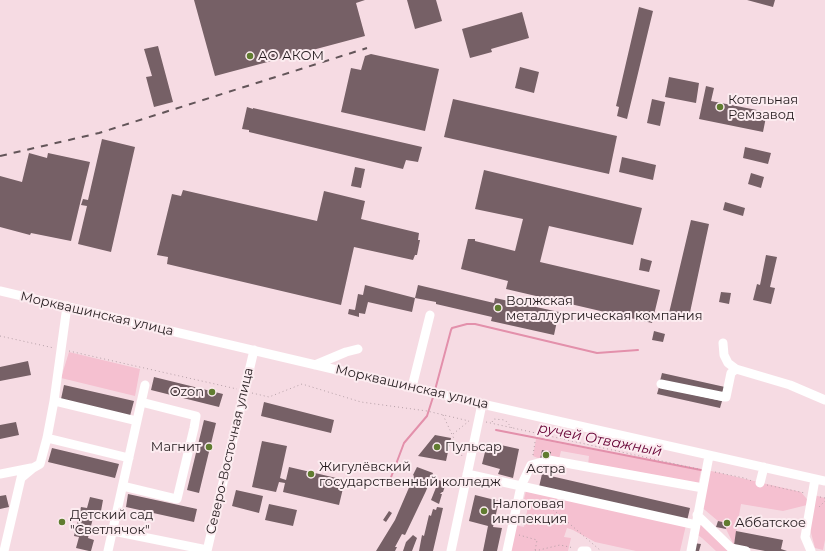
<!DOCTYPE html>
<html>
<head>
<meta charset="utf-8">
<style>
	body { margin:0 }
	canvas { display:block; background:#f6dbe3 }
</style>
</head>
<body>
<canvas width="825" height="551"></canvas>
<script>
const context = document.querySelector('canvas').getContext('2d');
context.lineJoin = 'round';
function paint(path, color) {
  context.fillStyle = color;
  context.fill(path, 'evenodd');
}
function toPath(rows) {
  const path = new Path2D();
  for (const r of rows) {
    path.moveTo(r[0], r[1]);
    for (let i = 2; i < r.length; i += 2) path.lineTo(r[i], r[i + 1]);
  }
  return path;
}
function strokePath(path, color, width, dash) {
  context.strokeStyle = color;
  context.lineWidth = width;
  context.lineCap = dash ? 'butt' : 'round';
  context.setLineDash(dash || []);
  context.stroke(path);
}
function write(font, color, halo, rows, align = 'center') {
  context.font = font + ' Montserrat,sans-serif';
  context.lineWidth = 4;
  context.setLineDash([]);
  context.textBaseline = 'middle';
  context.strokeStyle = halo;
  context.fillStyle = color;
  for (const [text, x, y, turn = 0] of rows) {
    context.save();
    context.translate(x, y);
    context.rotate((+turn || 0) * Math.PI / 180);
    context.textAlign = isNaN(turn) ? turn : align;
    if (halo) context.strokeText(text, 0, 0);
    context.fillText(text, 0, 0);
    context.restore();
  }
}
paint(toPath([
	[69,352,140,369,135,396,61,378],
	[536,439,701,470,698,486,588,465,589,456,561,451,559,459,550,458,542,450,540,459,533,456],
	[707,470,801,492,811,504,783,511,741,504,734,545,726,529,727,523,718,521,699,505],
	[526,491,686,525,680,551,636,551,595,542,573,530,567,528,564,537,571,538,568,551,508,551,514,525,524,527,529,501,524,499],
	[814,495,825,498,825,540,823,550,815,548,810,529],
	[701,521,737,551,716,551,702,538,695,533]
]), '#f5c0d0');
strokePath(toPath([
	[435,390,451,330,452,328,467,324,475,324,597,353,638,350],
	[496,430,701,470],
	[390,480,404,443,427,416,434,394]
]), '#e390ab', 2);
paint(toPath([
	[194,0,365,0,356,3,365,36,215,76],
	[407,0,436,0,442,21,415,29],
	[747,0,775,0,773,7],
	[639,7,653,11,627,119,617,116,619,107,616,106],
	[522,12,529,38,491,49,492,52,470,58,462,29],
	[158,46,173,102,154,107,146,77,152,76,144,49],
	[371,54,439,69,425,131,341,112,351,68,361,70,365,56],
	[520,67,539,72,534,93,515,88],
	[669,77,699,83,696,103,665,97],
	[706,86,714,88,711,101,767,112,763,132,699,119],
	[453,99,617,136,609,174,444,137],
	[652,99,665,102,660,126,647,123],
	[247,107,253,109,253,108,422,147,418,162,406,160,403,169,249,132,249,130,242,129],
	[102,139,135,147,111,252,78,244,87,206,81,205,83,199,88,200],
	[745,147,771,153,768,164,743,158],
	[29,153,47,158,48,153,90,162,71,241,31,233,30,235,0,227,0,176,22,182],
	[622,157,656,165,653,180,619,172],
	[355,167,365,169,361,188,351,186],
	[484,170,642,208,633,245,549,226,540,262,660,290,652,323,506,289,508,281,461,269,468,239,475,239,475,241,515,251,523,219,475,209],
	[751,173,764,177,761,188,748,184],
	[183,190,317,221,324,191,365,201,361,219,419,233,418,240,420,240,417,255,415,255,413,260,354,247,341,305,167,264,168,257,157,255,172,194,181,196],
	[725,202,745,208,743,216,723,210],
	[691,220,709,224,689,317,669,313],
	[766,255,777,257,770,287,775,288,771,304,753,300,757,284,760,285],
	[641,258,652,261,649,272,639,270],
	[365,285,415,298,412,312,368,302,365,314,359,313,359,317,348,314,349,309,355,310,358,294,363,295],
	[418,285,494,303,495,298,559,312,554,335,491,321,492,317,436,304,436,302,415,298],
	[721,292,731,293,729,304,719,302],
	[654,331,665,334,663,342,652,340],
	[28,361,31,375,0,381,0,367],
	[662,373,725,387,723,395,660,381],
	[154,377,223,394,219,407,151,390],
	[64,385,134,401,130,416,61,399],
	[659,387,722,401,720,408,657,394],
	[264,402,334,420,331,433,261,416],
	[204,420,216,423,199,493,187,490],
	[16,422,19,435,0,439,0,425],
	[435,435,451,438,446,461,418,456],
	[262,441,287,446,280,478,286,480,289,467,345,480,339,505,283,492,285,483,279,482,276,492,252,487],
	[496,444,519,449,513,478,498,474,500,469,482,464,486,448,494,450],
	[52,448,119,464,115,478,48,462],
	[542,450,551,452,550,458,540,459],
	[417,467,433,473,426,491,406,533,405,535,402,534,395,547,397,547,395,551,376,551,395,520,414,476,413,475],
	[542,474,690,508,687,521,539,487],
	[439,480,446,483,443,492,442,492,440,494,442,494,439,504,431,500],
	[236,490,263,496,259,513,232,506],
	[128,494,197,509,194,522,126,507],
	[6,495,9,507,0,509,0,496],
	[475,495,499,501,493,527,502,528,497,551,483,551,488,526,469,521],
	[90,497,103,500,101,511,95,510,88,538,94,540,91,551,89,551,76,548,79,537,74,536,81,507,87,508],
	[269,504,297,510,293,526,265,520],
	[437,507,443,508,433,551,419,551,422,535,424,536,429,515,431,516,433,509,436,510],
	[389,511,392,513,386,522,383,520],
	[718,521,727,523,726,529,716,527],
	[736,531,783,540,781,549,787,551,765,551,734,545],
	[413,535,417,538,412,551,403,551,406,542],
	[693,543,701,544,699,551,692,551]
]), '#766066');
strokePath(toPath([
	[0,336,54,348],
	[69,351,237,389],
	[252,393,269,397,302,384,361,402,427,411,469,421],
	[443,415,462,456],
	[486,422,698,469],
	[492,422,494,419,505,420,513,429],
	[453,434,469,421],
	[459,447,463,447],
	[533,455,535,442],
	[715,472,744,478,752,481],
	[767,485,805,493],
	[820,497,825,498],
	[541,499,601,551],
	[819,507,825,501],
	[519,535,537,540,535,551],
	[535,551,560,545,574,548]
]), '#b49fa6', 1, [1, 3]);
strokePath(toPath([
	[0,291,482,404,825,481],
	[723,343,724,355,728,363,736,369],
	[315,365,346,352,358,349],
	[661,384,725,397,726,397,731,373,736,369,790,385,825,400],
	[412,387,430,315],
	[54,401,137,421],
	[47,438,129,458],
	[0,474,31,468],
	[467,474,696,525,709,456],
	[760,483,764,467],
	[123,486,177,499,194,428,196,416,141,402],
	[697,515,731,548,746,551],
	[113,531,207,550],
	[4,551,21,478,33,468,40,464,47,438,54,401,67,306],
	[108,551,145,385],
	[207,551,254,350],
	[451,551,482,404],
	[507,551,521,486,531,465,549,460,703,488],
	[582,551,587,551],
	[691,551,696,525],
	[811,551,805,537,815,479]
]), '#fff', 9);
strokePath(toPath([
	[0,156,99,133,367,48]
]), '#635559', 2, [7, 7]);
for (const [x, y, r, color] of [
	[250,56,4,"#607c30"],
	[720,107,4,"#607c30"],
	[498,308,4,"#607c30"],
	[212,392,4,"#607c30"],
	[209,447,4,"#607c30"],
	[437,447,4,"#607c30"],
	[546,455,4,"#607c30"],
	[311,474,4,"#607c30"],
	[484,511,4,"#607c30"],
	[62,522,4,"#607c30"],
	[727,523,4,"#607c30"]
]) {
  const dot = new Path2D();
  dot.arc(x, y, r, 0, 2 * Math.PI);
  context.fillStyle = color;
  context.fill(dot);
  strokePath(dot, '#fcecf0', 1.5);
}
write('13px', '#251c1f', '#fcecf0', [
	["АО АКОМ",258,56],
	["Котельная",728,100],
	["Ремзавод",728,115],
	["Волжская",506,301],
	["металлургическая компания",506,316],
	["Ozon",204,392,"right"],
	["Магнит",201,447,"right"],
	["Пульсар",445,447],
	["Жигулёвский",319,467],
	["государственный колледж",319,482],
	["Астра",546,469,"center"],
	["Налоговая",492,504],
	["инспекция",492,519],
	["Детский сад",70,515],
	["\"Светлячок\"",70,530],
	["Аббатское",735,523]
], 'left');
write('13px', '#251c1f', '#fcecf0', [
	["Морквашинская улица",97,314,13],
	["Морквашинская улица",412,387,13],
	["Северо-Восточная улица",230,451,-77]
]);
write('italic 14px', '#660034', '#fcecf0', [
	["ручей Отважный",600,440,11]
]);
</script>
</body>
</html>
